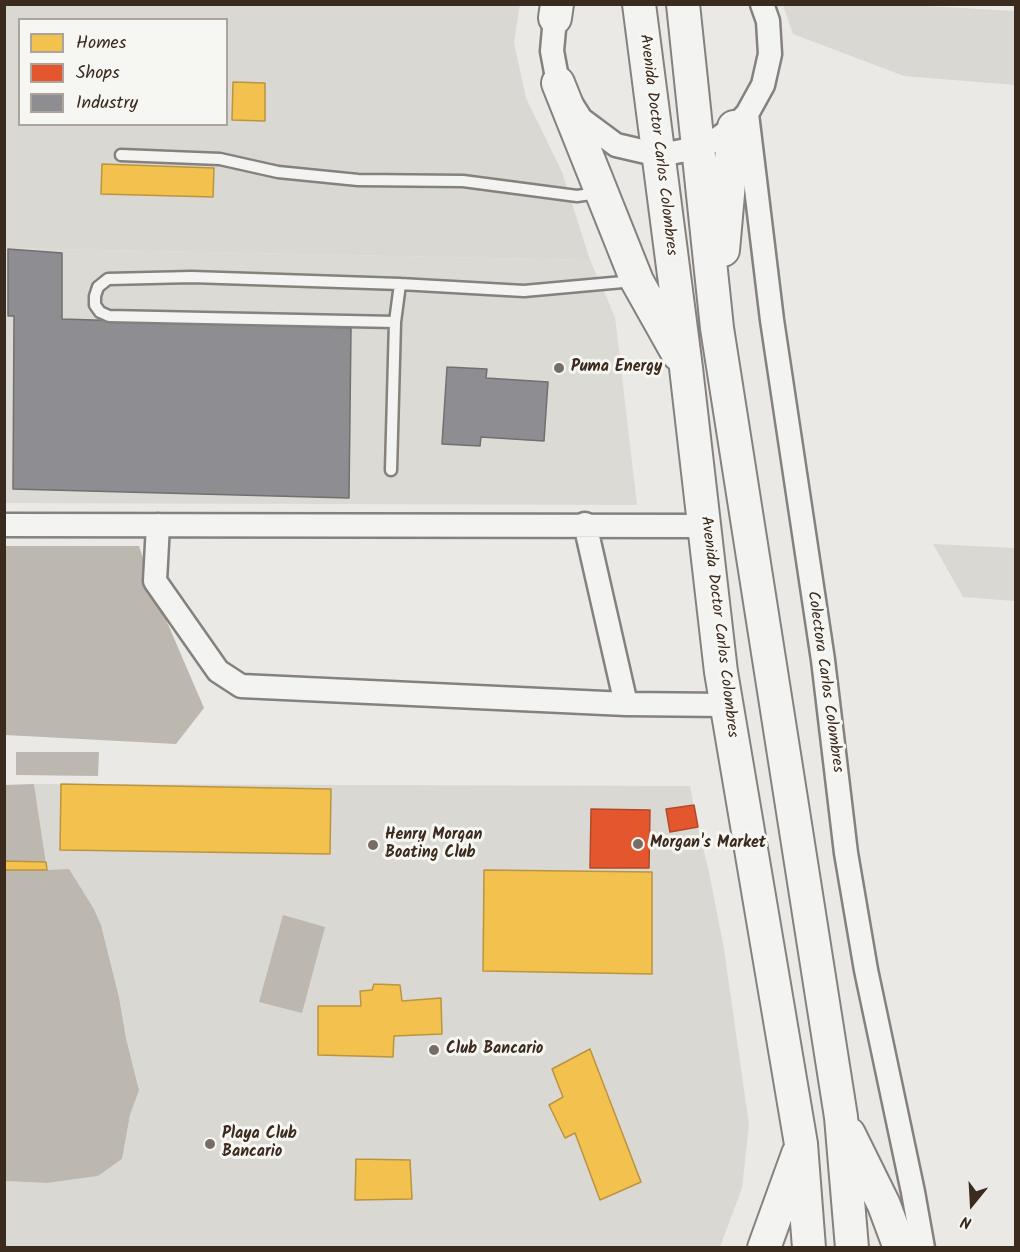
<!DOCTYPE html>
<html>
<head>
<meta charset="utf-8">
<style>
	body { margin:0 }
	#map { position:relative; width:1020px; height:1252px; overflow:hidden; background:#eae9e6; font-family:Kalam,sans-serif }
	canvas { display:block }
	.frame { position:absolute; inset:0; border:6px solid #3b2a1e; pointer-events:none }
	.legend { position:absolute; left:18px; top:18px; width:210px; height:108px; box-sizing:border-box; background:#f6f6f2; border:2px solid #aba49d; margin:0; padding:8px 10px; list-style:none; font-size:18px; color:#3b2a1e }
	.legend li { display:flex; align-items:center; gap:12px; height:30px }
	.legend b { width:30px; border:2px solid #aba49d }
	.north { position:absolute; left:942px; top:1174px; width:60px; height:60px; -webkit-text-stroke:4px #f6f6f2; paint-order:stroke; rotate:198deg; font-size:16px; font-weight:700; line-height:24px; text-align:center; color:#3b2a1e }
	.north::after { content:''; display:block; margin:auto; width:21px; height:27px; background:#3b2a1e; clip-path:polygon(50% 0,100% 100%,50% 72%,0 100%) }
</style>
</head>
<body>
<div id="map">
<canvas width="1020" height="1252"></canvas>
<div class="frame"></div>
<ul class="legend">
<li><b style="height:16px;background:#f2c14e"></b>Homes</li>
<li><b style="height:16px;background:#e4572e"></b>Shops</li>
<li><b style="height:16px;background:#8d8d92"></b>Industry</li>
</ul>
<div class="north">N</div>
</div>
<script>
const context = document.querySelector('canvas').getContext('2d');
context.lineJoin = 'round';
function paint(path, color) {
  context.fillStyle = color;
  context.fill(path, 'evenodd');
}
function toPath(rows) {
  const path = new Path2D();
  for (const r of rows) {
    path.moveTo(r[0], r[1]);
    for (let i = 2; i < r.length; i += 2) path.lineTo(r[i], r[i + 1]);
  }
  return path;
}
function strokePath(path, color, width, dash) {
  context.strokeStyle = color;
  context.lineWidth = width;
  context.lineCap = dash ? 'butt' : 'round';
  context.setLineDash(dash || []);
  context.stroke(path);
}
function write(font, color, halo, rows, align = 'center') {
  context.font = font + ' Kalam,sans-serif';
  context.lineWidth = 6;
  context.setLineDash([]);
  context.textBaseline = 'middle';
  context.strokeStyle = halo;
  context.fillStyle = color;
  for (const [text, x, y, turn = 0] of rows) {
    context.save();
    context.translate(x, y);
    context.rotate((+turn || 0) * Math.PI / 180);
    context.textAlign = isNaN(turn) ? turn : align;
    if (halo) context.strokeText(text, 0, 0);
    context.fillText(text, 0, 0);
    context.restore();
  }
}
paint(toPath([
	[5,248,590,260,615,317,637,505,5,503]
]), '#dbdad4');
paint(toPath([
	[520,4,514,43,526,98,562,172,590,260,5,248,5,5],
	[20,20,226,20,226,124,20,124],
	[892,4,1015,11,1015,85,904,76,793,34,783,5],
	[933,544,1015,548,1015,601,963,597],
	[34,784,690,786,698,827,709,872,724,949,749,1125,742,1188,720,1247,5,1248,5,1181,47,1183,98,1176,122,1159,130,1115,139,1089,126,1038,119,997,101,925,94,909,84,894,47,870]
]), '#dad8d3');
paint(toPath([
	[4,546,139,546,155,594,204,708,176,744,5,735],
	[16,752,99,752,98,776,16,775],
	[34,784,47,870,69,869,94,909,101,925,119,997,126,1038,139,1090,130,1115,122,1159,98,1176,47,1183,5,1181,4,785],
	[283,915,325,927,302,1013,259,1002]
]), '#bcb7af');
const homes = toPath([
	[233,82,265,83,265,121,232,120,233,82],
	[102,164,214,168,213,197,101,194,102,164],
	[61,784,331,789,330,854,60,850,61,784],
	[4,861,46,862,47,870,4,870,4,861],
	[484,870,652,872,652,974,483,971,484,870],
	[374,984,400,985,402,1001,441,998,442,1034,394,1036,393,1057,318,1055,318,1006,361,1006,360,991,372,990,374,984],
	[590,1049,641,1182,600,1200,575,1133,565,1138,549,1105,563,1097,552,1069,590,1049],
	[356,1159,410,1160,412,1199,355,1200,356,1159]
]);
paint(homes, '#f2c14e');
strokePath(homes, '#bb9440', 1.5);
const shops = toPath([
	[694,805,698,827,670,832,666,809,694,805],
	[591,809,650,810,649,868,590,868,591,809]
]);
paint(shops, '#e4572e');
strokePath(shops, '#b14a29', 1.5);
const industry = toPath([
	[8,249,62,253,62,319,351,328,349,498,13,489,14,316,8,316,8,249],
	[447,367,487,369,486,378,548,382,544,441,481,437,480,446,442,444,447,367]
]);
paint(industry, '#8d8d92');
strokePath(industry, '#746f6f', 1.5);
const service = toPath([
	[121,155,220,159,278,172,358,180,463,181,577,196,598,193],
	[395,322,109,316,100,312,95,305,95,296,98,287,108,279,192,277,400,284,524,291,634,281],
	[391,470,395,322,400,284]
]);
const minor = toPath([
	[560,6,555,18,552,51,558,83,581,119,616,145,659,155,698,148,717,139,734,127,747,114,763,85,770,54,768,21,762,4],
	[747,114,772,320,823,660,846,853,866,970,913,1192,923,1248],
	[585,524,626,704],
	[4,525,704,526],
	[158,525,155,581,218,671,241,686,626,704,727,705]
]);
const secondary = toPath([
	[639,4,686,368,721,672,801,1144,809,1248],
	[683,4,717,328,841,1117,852,1248],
	[555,18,557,4],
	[558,83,637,281,678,354],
	[723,250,734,127],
	[849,1134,884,1205,900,1248],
	[764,1248,798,1154]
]);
strokePath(service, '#85817d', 15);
strokePath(minor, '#85817d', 27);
strokePath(secondary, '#85817d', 36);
strokePath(service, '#f3f3f1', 10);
strokePath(minor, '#f3f3f1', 22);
strokePath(secondary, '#f3f3f1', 32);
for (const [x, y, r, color] of [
	[559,368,6,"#786d64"],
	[638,844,6,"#786d64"],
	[373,845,6,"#786d64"],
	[434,1050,6,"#786d64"],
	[210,1144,6,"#786d64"]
]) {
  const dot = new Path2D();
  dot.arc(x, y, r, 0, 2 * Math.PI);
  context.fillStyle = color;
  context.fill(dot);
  strokePath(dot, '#f6f6f2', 2);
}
write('16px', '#3b2a1e', '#f6f6f2', [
	["Avenida Doctor Carlos Colombres",657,145,83],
	["Avenida Doctor Carlos Colombres",718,627,83],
	["Colectora Carlos Colombres",824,682,82]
]);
write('bold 16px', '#3b2a1e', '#f6f6f2', [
	["Puma Energy",571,368],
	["Henry Morgan",385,836],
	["Boating Club",385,854],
	["Morgan's Market",650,844],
	["Club Bancario",446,1050],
	["Playa Club",222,1135],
	["Bancario",222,1153]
], 'left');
</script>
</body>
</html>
